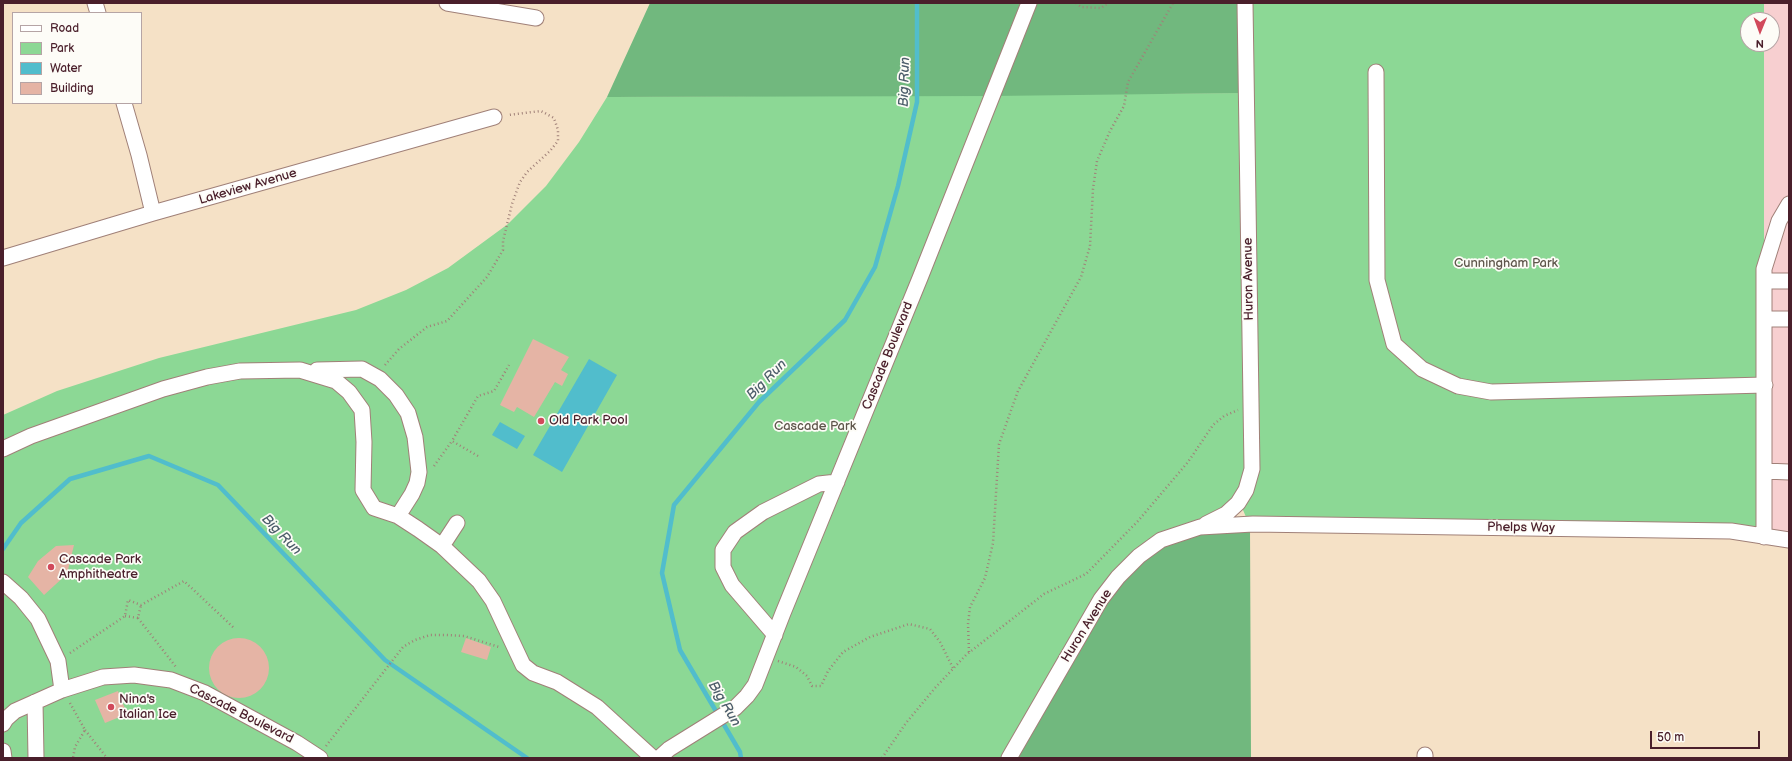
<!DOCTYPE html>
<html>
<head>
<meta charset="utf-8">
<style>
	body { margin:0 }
	#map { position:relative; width:1792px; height:761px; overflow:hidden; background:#f5e1c6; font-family:"Balsamiq Sans",sans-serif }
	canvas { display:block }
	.frame { position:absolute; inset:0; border:4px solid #4a1f2b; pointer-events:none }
	.legend { position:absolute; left:12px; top:12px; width:130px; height:92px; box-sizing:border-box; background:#fdfcf7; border:1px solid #b5a4a5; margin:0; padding:5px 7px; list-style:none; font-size:12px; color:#4a1f2b }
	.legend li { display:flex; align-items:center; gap:8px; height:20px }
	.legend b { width:20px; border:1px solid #b5a4a5 }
	.north { position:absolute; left:1740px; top:12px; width:40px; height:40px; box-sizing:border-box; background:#fdfcf7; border:1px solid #b5a4a5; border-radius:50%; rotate:181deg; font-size:11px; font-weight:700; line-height:16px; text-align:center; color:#4a1f2b }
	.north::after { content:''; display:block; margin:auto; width:14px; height:18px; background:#d1495b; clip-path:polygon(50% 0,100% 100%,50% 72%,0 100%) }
	.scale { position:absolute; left:1650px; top:731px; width:110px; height:18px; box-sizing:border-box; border:2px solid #4a1f2b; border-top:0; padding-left:5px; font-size:12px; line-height:14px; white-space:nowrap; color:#4a1f2b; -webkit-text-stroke:3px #fdfcf7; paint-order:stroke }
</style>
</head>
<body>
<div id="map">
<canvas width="1792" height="761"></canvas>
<div class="frame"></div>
<ul class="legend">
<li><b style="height:5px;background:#fff"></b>Road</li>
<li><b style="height:11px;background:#8cd895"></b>Park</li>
<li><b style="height:11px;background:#51bdcc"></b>Water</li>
<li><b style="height:11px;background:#e5b4a5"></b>Building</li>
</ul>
<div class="north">N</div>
<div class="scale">50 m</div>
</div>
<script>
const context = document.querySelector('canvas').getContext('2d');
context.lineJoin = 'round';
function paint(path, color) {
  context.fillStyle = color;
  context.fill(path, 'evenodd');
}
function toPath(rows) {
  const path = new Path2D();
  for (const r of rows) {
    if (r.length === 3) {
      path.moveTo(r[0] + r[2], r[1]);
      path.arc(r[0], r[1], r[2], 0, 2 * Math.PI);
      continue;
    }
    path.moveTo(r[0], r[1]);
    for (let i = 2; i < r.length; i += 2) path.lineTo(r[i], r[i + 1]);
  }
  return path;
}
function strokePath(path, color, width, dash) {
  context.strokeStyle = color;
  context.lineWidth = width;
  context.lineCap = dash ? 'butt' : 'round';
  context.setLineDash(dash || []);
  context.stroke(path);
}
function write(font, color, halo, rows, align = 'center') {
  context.font = font + ' "Balsamiq Sans",sans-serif';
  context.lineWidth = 3.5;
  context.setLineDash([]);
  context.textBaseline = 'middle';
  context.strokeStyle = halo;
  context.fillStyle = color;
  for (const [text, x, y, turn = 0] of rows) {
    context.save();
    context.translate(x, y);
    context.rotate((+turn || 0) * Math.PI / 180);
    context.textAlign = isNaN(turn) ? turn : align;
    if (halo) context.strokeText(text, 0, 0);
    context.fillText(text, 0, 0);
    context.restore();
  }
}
paint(toPath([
	[1764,3,1789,3,1789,540,1764,537,1764,44,1772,44,1772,20,1764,20]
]), '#f7cfd0');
paint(toPath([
	[1245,3,1764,3,1764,20,1748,20,1748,44,1764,44,1764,537,1246,517,1243,510,1243,500,1009,758,3,758,3,415,57,391,159,358,356,310,406,290,448,268,508,224,546,186,579,142,607,97,1245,93]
]), '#8cd895');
paint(toPath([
	[650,3,1245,3,1245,93,992,96,607,97],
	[1197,528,1250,528,1251,758,1009,758,1101,599,1139,556]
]), '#71b87e');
paint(toPath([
	[589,359,617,375,562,472,533,455],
	[500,422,525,436,517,449,492,435]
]), '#51bdcc');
strokePath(toPath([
	[3,549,21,523,70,479,149,456,218,485,385,660,527,758],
	[741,758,740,752,680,650,662,573,674,505,759,402,845,320,875,267,898,186,917,102,917,3]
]), '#51bdcc', 4.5);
paint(toPath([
	[533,339,569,357,561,370,568,374,562,386,555,382,534,417,517,407,514,412,500,405],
	[74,545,67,574,44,595,28,577,38,561,56,546],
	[466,638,491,647,487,660,461,652],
	[239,668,30],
	[118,691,127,714,105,723,95,700]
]), '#e5b4a5');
const minor = toPath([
	[95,3,98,13],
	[447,3,536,18],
	[1376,72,1377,280,1394,344,1422,369,1458,386,1491,392,1765,385],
	[124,103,139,155,153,213],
	[3,258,153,213,494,117],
	[1764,281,1789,281],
	[1765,319,1789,319],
	[317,370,362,369,380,379,396,395,408,413,415,437,419,472,417,483,412,494,398,516],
	[3,449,31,436,163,389,207,377,240,371,300,370,336,381,349,392,362,410,364,442,363,490,374,508,398,516,418,529,442,546,479,581,493,601,523,665,533,673,557,682,597,707,653,758],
	[1765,471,1789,472],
	[1206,524,1226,514,1238,503,1246,490,1252,469,1245,3],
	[1764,537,1764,269,1779,221,1789,204],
	[442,546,457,523],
	[3,582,21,598,38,619,58,661,62,690],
	[775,635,732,585,723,567,723,550,735,532,763,512,819,484,837,482],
	[35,702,36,758],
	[3,724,6,719,15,711,62,690,103,677,134,675,171,680,205,693,297,743,320,758],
	[3,751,4,758],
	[1425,755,1425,758],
	[659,758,669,749,735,708,747,696,755,685,783,613,920,278,1029,3],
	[1009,758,1101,599,1118,577,1139,556,1161,540,1200,527,1253,524,1731,531,1789,540]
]);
strokePath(minor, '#a08078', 17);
strokePath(toPath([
	[1076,3,1081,7,1101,8,1108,3],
	[385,365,399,349,427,327,447,321,487,277,503,250,503,241,512,204,520,182,527,172,550,151,558,141,558,130,554,118,541,111,508,115],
	[478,456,452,441,478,396,494,391,509,365],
	[434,466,452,441],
	[125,616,138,618,141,605],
	[138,618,176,667],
	[969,652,968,624,970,607,985,578,993,543,999,444,1018,391,1081,277,1090,246,1093,189,1097,161,1110,131,1124,106,1128,82,1173,3],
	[70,653,125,616,128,600,141,605,184,581,234,628],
	[778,661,796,667,807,676,812,686,821,686,828,671,843,652,870,637,909,624,930,629,940,642,953,668],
	[70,703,85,730,75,747,73,758],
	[85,730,107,758],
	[326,746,403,647,415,640,430,635,446,635,464,636,499,647],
	[882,758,906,723,935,688,966,655,1044,594,1086,574,1138,521,1188,462,1213,425,1224,416,1238,410]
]), '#a08078', 2.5, [1, 3]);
strokePath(minor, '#fff', 15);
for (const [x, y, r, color] of [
	[541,421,4,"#d1495b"],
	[51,567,4,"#d1495b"],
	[111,707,4,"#d1495b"]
]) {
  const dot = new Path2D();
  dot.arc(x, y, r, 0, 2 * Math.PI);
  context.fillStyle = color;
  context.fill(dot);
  strokePath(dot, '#fdfcf7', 1.5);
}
write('13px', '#4a1f2b', '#fdfcf7', [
	["Lakeview Avenue",248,187,-16],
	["Huron Avenue",1249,279,-91],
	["Cascade Boulevard",888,356,-68],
	["Phelps Way",1521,528,1],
	["Huron Avenue",1087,626,-58],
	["Cascade Boulevard",241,714,27]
]);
write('13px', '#5e564b', '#fdfcf7', [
	["Cunningham Park",1506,264],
	["Cascade Park",815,427]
]);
write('13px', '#4a1f2b', '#fdfcf7', [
	["Old Park Pool",549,421],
	["Cascade Park",59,560],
	["Amphitheatre",59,575],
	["Nina's",119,700],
	["Italian Ice",119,715]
], 'left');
write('italic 14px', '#4d5e6b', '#fdfcf7', [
	["Big Run",905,82,-88],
	["Big Run",767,380,-45],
	["Big Run",281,535,46],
	["Big Run",724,704,59]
]);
</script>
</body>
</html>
